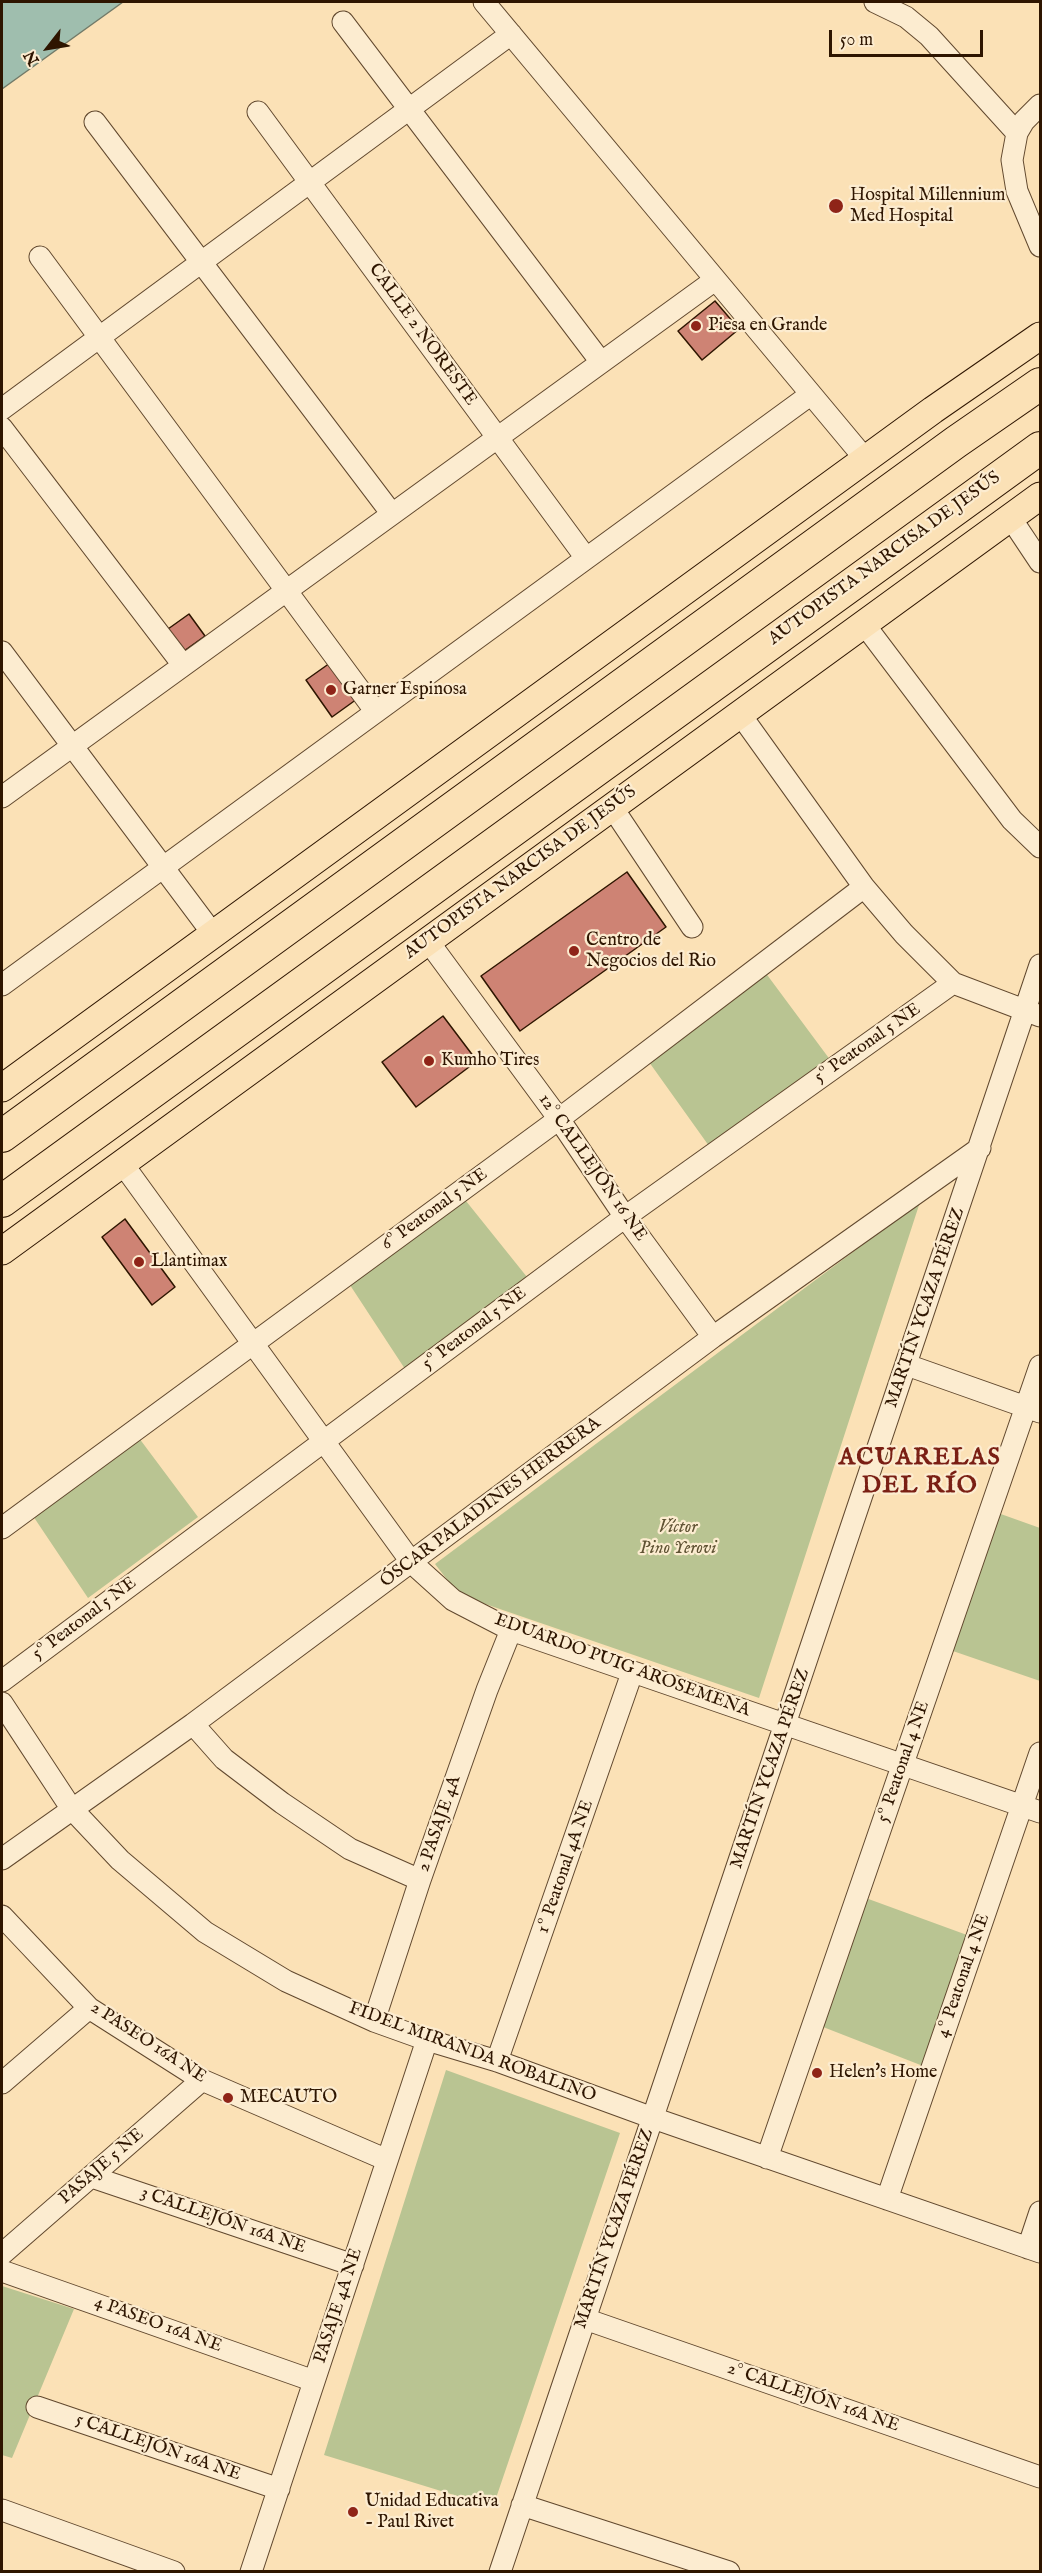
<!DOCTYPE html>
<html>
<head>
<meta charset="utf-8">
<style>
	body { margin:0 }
	#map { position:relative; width:1042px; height:2573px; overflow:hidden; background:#fbe1b6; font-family:"IM FELL English",serif }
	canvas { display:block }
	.frame { position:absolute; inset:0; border:3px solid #2e1500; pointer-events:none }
	.north { position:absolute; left:18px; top:18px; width:60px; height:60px; -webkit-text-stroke:4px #fcecd0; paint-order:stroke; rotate:239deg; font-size:16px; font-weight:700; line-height:24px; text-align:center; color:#2e1500 }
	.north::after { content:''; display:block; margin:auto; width:21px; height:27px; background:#2e1500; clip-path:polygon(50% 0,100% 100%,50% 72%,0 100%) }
	.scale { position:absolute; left:829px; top:30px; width:154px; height:27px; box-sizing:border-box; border:3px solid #2e1500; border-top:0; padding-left:8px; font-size:18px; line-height:21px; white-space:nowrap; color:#2e1500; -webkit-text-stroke:4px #fcecd0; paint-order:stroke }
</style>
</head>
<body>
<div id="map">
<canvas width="1042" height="2573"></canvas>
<div class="frame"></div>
<div class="north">N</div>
<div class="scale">50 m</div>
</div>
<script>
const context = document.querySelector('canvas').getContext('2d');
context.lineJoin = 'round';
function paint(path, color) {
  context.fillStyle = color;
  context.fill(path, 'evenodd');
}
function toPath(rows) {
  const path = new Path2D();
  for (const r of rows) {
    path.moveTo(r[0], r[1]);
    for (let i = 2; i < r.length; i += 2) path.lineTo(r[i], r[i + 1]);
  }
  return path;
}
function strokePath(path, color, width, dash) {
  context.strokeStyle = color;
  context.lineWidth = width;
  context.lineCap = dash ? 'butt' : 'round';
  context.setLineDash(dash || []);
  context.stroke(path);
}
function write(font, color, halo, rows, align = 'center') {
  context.font = font + ' "IM FELL English",serif';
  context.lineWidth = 4.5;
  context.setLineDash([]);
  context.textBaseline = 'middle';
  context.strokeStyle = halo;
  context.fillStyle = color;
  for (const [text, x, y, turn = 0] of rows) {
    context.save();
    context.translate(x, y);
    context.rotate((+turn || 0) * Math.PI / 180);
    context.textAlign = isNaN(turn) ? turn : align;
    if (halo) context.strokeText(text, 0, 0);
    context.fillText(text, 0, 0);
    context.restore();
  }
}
paint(toPath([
	[762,968,831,1061,709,1146,644,1055],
	[462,1196,527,1277,405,1369,348,1282],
	[920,1202,759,1698,459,1595,435,1564],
	[139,1438,198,1517,88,1598,33,1516],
	[998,1513,1040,1528,1040,1681,950,1650],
	[863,1897,967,1935,923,2066,818,2025],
	[446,2070,620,2133,493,2507,324,2455],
	[2,2286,74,2309,12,2458,2,2455]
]), '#b9c492');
const water = toPath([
	[2,2,123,2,2,89,2,2]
]);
paint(water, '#9fbeae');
strokePath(water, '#727a68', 1.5);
const building = toPath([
	[715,301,739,329,702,360,678,331,715,301],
	[189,614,205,636,184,651,168,629,189,614],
	[330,663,357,699,332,717,306,680,330,663],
	[627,872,666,927,520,1031,481,976,627,872],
	[443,1016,477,1061,416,1107,382,1062,443,1016],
	[125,1219,175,1287,152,1305,102,1237,125,1219]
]);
paint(building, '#ce8374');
strokePath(building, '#2e1500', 1.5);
const minor = toPath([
	[484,2,866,460],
	[875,2,906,17,929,36,1017,133],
	[343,22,601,362],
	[1040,105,1024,121,1017,133,1012,160,1017,191,1040,246],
	[258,112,586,558],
	[95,122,392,514],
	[40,257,376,712],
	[2,409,511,34],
	[2,428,183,665],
	[1010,517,1040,562],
	[864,624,1012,820,1040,847],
	[2,652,213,934],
	[740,714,864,887,904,934,953,983,1040,1016],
	[2,797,715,280],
	[612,807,692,927],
	[428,941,559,1119,625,1217,713,1337],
	[2,985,810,395],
	[122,1163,412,1563,453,1600,511,1630,1040,1812],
	[907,1365,1040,1412],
	[2,1528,559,1119,864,887],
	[2,1681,625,1217,953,983],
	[2,1703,71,1808,120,1860,205,1932,286,1981,374,2021,427,2040,497,2061,653,2118,1040,2252],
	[193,1724,224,1759,282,1803,350,1849,420,1880],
	[2,1859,193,1724,713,1337,980,1148],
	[2,1916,89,2008,202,2080,387,2160],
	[374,2021,420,1880,487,1690,511,1630],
	[497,2061,632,1673],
	[2,2083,89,2008],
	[767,2158,1040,1366],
	[92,2177,353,2265],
	[887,2199,1040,1753],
	[1028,2248,1040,2212],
	[2,2254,202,2080],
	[2,2271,314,2381],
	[585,2319,1040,2477],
	[37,2407,279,2489],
	[522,2505,729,2572],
	[2,2510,174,2572],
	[251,2572,427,2040],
	[500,2572,1040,965]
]);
const major = toPath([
	[2,1088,933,410,1040,336],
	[2,1251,1040,496]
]);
const highway = toPath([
	[2,1136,956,442,1040,384],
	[2,1201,1040,448]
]);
strokePath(minor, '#61482e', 23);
strokePath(major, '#2e1500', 29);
strokePath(highway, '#2e1500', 34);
strokePath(minor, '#fcecd0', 21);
strokePath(major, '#fbe1b6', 27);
strokePath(highway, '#fbe1b6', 32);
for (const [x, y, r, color] of [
	[836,206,8,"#8f2418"],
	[696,326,6,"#8f2418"],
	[331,690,6,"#8f2418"],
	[574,951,6,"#8f2418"],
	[429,1061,6,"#8f2418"],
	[139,1262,6,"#8f2418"],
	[817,2073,6,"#8f2418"],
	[228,2098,6,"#8f2418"],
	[353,2512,6,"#8f2418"]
]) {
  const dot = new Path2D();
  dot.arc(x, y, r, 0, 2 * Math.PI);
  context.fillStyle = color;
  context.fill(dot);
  strokePath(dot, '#fcecd0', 2);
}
write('18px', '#2e1500', '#fcecd0', [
	["Hospital Millennium",850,196],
	["Med Hospital",850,217],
	["Piesa en Grande",708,326],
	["Garner Espinosa",343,690],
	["Centro de",586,941],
	["Negocios del Rio",586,962],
	["Kumho Tires",441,1061],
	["Llantimax",151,1262],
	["Helen's Home",829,2073],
	["MECAUTO",240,2098],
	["Unidad Educativa",365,2502],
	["- Paul Rivet",365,2523]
], 'left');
write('18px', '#2e1500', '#fcecd0', [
	["CALLE 2 NORESTE",422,335,54],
	["AUTOPISTA NARCISA DE JESÚS",885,559,-36],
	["AUTOPISTA NARCISA DE JESÚS",521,873,-36],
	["5º Peatonal 5 NE",868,1044,-35],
	["12° CALLEJÓN 16 NE",592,1168,55],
	["6º Peatonal 5 NE",435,1210,-36],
	["MARTÍN YCAZA PÉREZ",926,1308,-71],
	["5º Peatonal 5 NE",475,1329,-37],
	["ÓSCAR PALADINES HERRERA",491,1503,-37],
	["5º Peatonal 5 NE",85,1619,-37],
	["EDUARDO PUIG AROSEMENA",622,1666,20],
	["5º Peatonal 4 NE",904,1762,-71],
	["MARTÍN YCAZA PÉREZ",771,1769,-71],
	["2 PASAJE 4A",440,1824,-71],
	["1º Peatonal 4A NE",566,1867,-71],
	["4º Peatonal 4 NE",964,1976,-71],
	["2 PASEO 16A NE",148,2043,33],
	["FIDEL MIRANDA ROBALINO",472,2053,20],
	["PASAJE 5 NE",102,2167,-41],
	["3 CALLEJÓN 16A NE",223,2221,19],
	["MARTÍN YCAZA PÉREZ",615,2229,-71],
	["PASAJE 4A NE",339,2306,-72],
	["4 PASEO 16A NE",158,2325,20],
	["2° CALLEJÓN 16A NE",813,2398,19],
	["5 CALLEJÓN 16A NE",158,2448,19]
]);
write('italic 18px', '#5f5233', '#fcecd0', [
	["Víctor",678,1528],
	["Pino Yerovi",678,1549]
]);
context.letterSpacing = '1.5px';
write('bold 24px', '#7a1f14', '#fcecd0', [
	["ACUARELAS",920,1459],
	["DEL RÍO",920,1487]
]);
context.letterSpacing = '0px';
</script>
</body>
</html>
